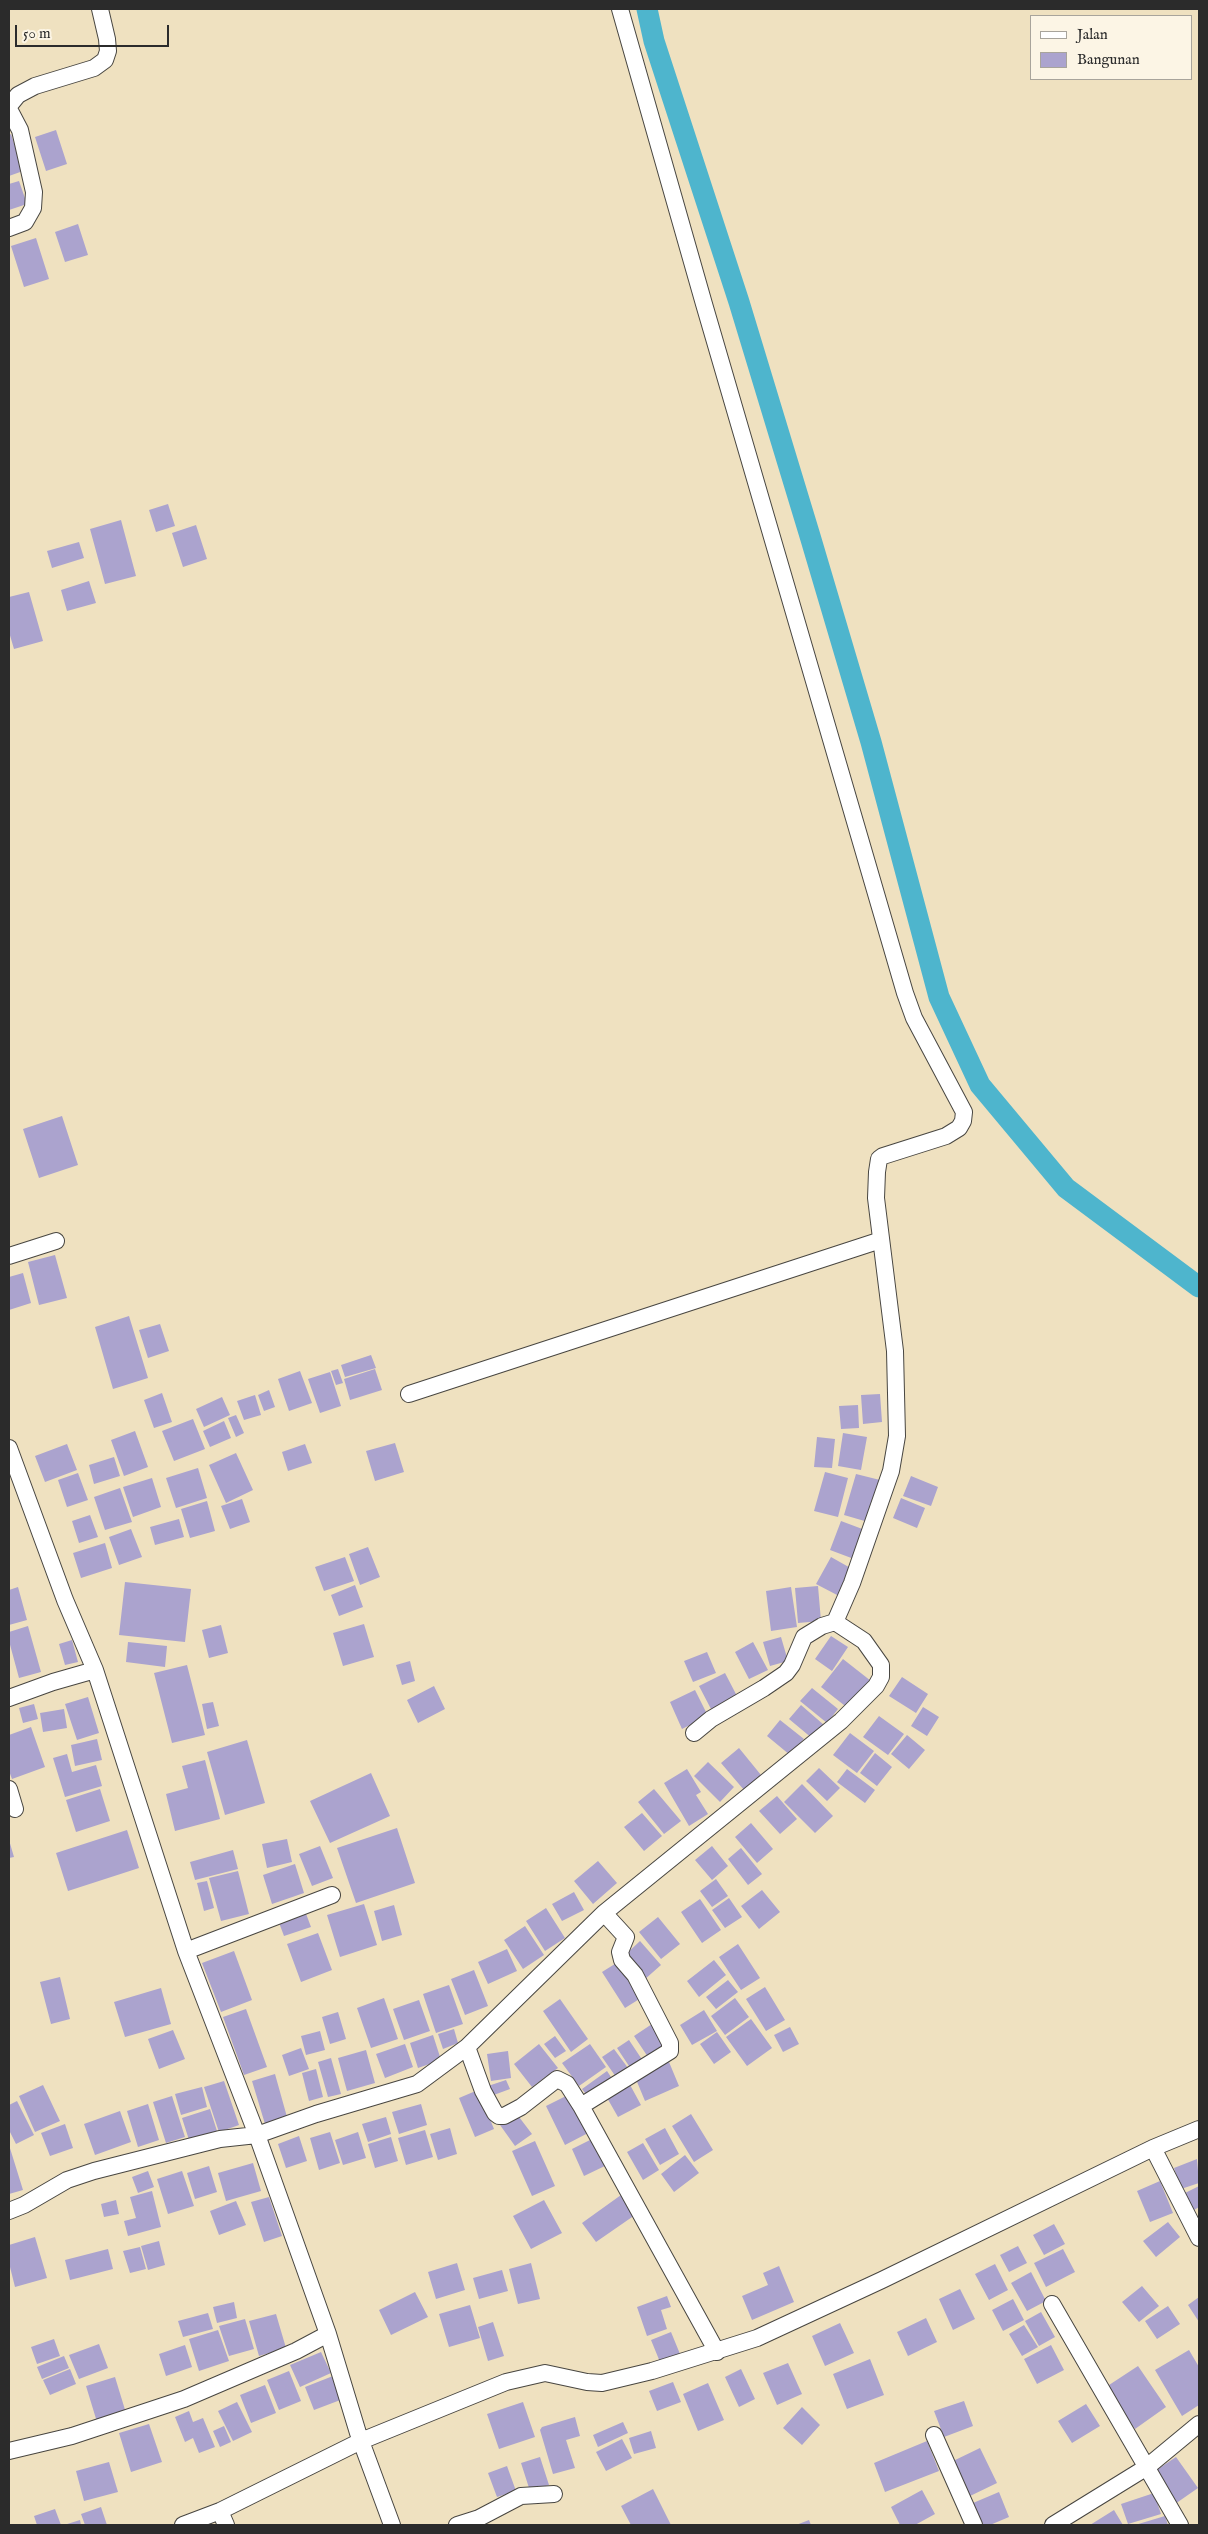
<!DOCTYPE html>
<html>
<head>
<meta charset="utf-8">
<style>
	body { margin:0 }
	#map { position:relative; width:1208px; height:2534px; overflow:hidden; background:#efe1c0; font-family:"IM FELL English",serif }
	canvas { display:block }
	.frame { position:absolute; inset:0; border:10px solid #2b2b2b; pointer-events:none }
	.legend { position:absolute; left:1030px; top:15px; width:162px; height:65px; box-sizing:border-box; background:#fcf5e5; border:1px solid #a8a49b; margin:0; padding:6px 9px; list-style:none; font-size:15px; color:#2b2b2b }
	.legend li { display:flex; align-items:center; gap:10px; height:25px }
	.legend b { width:25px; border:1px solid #a8a49b }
	.scale { position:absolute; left:15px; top:25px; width:154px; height:22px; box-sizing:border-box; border:2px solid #2b2b2b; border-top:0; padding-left:6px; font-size:15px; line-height:18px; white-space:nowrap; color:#2b2b2b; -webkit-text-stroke:4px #fcf5e5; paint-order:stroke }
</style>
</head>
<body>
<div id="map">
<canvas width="1208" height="2534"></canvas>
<div class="frame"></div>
<ul class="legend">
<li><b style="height:6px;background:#fff"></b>Jalan</li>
<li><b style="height:14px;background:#aba3ce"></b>Bangunan</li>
</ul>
<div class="scale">50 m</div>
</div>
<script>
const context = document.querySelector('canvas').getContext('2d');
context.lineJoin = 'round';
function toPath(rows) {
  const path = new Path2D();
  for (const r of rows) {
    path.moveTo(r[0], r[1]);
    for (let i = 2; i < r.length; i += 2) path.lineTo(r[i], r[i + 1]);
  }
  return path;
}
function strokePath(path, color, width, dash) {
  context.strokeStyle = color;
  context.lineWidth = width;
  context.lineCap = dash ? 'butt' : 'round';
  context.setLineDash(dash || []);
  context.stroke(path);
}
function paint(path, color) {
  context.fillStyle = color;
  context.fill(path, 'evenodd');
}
strokePath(toPath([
	[647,9,654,41,739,302,810,536,871,742,939,997,980,1085,1066,1188,1199,1287]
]), '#4eb5cd', 21);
paint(toPath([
	[56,130,67,164,46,171,35,137],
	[11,134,23,171,9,176,9,135],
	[19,181,27,204,9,210,9,184],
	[78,224,88,255,65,262,55,232],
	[36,238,49,279,24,287,11,246],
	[168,504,175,526,156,532,149,510],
	[121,520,136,576,105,584,90,529],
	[196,525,207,559,183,567,172,533],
	[79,542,84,558,52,568,47,551],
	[89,581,96,603,67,611,61,590],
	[29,592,43,641,14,649,9,632,9,597],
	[62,1116,78,1165,39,1178,23,1129],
	[55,1255,67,1298,39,1305,28,1262],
	[23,1273,31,1303,9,1310,9,1277],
	[129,1316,148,1378,113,1389,95,1327],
	[160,1324,169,1351,148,1358,139,1330],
	[371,1355,376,1368,345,1377,341,1365],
	[338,1369,343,1383,336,1385,331,1371],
	[375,1369,382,1390,350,1400,344,1379],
	[300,1371,312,1403,289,1411,278,1379],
	[330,1372,341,1406,320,1413,308,1379],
	[269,1390,275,1407,264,1411,258,1395],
	[162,1393,172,1422,154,1428,144,1400],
	[880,1394,882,1422,863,1424,861,1395],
	[255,1395,261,1415,244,1420,237,1401],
	[222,1397,230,1415,204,1427,196,1409],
	[858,1405,859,1428,841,1429,839,1406],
	[236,1415,244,1433,236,1437,228,1418],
	[193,1419,205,1449,174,1461,162,1431],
	[224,1421,231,1438,210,1447,203,1431],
	[135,1431,148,1467,124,1476,111,1440],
	[843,1433,867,1437,861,1470,838,1466],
	[817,1437,835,1439,832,1468,814,1467],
	[395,1443,404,1472,375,1481,366,1451],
	[67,1444,77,1470,45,1482,35,1456],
	[305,1444,312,1463,288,1471,282,1452],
	[236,1453,253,1490,226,1503,209,1465],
	[114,1457,120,1476,94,1484,89,1465],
	[198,1468,207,1498,176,1508,166,1478],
	[825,1472,848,1478,838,1517,814,1511],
	[78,1473,88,1500,67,1507,58,1480],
	[856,1474,880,1480,868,1522,844,1515],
	[911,1476,938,1487,931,1506,903,1496],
	[152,1478,161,1507,133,1517,123,1487],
	[120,1488,132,1522,105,1530,94,1497],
	[901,1498,925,1508,917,1528,893,1518],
	[242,1499,250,1522,230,1529,221,1506],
	[207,1501,215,1531,190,1538,181,1509],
	[90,1515,98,1537,79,1543,72,1521],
	[179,1519,184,1537,155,1545,150,1527],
	[841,1521,865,1530,854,1559,830,1550],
	[131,1529,142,1557,119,1565,109,1537],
	[105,1543,112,1568,81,1578,73,1553],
	[368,1547,380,1577,360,1585,349,1554],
	[345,1557,354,1581,324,1591,315,1567],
	[831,1557,854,1570,839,1596,816,1584],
	[125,1582,191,1589,185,1642,119,1635],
	[355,1585,363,1607,339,1616,331,1595],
	[818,1586,821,1621,798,1623,795,1588],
	[18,1587,27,1620,9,1625,9,1590],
	[791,1587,797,1627,771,1631,766,1591],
	[364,1624,374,1657,343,1666,333,1633],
	[221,1625,228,1653,209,1658,202,1630],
	[28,1626,41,1672,19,1678,9,1641,9,1632],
	[831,1636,848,1647,832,1671,815,1659],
	[781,1637,788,1661,770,1666,763,1642],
	[72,1640,78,1662,65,1665,59,1644],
	[128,1642,167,1646,165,1667,126,1662],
	[753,1642,768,1670,749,1679,735,1652],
	[707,1652,716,1673,693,1682,684,1661],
	[843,1659,871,1681,849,1709,821,1687],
	[410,1661,415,1681,402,1685,396,1665],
	[187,1665,205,1735,172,1743,154,1673],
	[725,1673,737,1696,711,1709,699,1686],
	[902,1677,928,1694,916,1713,889,1696],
	[434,1686,445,1709,418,1723,407,1700],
	[812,1688,838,1709,827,1723,800,1701],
	[695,1690,708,1716,682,1729,670,1702],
	[88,1697,99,1733,77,1740,65,1704],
	[213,1702,219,1726,207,1729,202,1704],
	[34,1704,38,1719,23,1723,19,1708],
	[801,1705,824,1725,813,1739,789,1719],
	[923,1707,939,1717,927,1736,911,1726],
	[64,1709,67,1728,43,1732,40,1713],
	[879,1716,904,1734,888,1755,863,1737],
	[780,1720,804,1739,790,1755,767,1736],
	[31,1727,45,1767,12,1779,9,1771,9,1735],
	[850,1733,874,1751,857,1773,833,1755],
	[907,1735,925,1750,909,1769,891,1754],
	[97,1739,102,1760,75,1766,71,1745],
	[247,1740,265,1803,225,1815,207,1752],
	[739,1748,761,1775,744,1790,721,1763],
	[875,1753,892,1767,877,1786,860,1773],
	[67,1754,72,1772,96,1765,102,1786,65,1797,53,1758],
	[205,1760,220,1819,175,1831,166,1794,188,1788,182,1766],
	[708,1762,734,1787,720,1802,694,1776],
	[819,1768,840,1788,827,1801,806,1781],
	[687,1769,701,1792,696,1795,708,1814,689,1826,664,1783],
	[847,1769,875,1790,865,1803,837,1782],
	[371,1773,390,1816,330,1843,310,1801],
	[802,1784,833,1816,815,1833,784,1802],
	[100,1789,110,1821,76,1832,66,1800],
	[654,1789,681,1821,664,1834,638,1802],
	[777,1796,797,1819,780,1834,759,1811],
	[642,1813,662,1836,644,1851,624,1827],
	[751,1823,773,1849,757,1863,735,1837],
	[397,1828,415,1883,356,1903,337,1848],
	[127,1830,139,1868,68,1891,56,1853],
	[287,1839,292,1862,267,1868,262,1844],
	[9,1840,14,1857,9,1858],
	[320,1846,333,1878,312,1886,299,1854],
	[712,1846,728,1866,712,1880,695,1860],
	[741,1848,762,1874,748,1885,728,1859],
	[233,1850,238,1869,195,1880,190,1862],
	[598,1861,617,1883,593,1904,574,1881],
	[295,1864,304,1893,272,1904,263,1875],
	[238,1871,249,1914,221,1921,209,1878],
	[716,1879,728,1896,712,1907,700,1891],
	[207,1881,214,1908,204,1911,197,1883],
	[762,1890,780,1912,759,1929,741,1906],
	[574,1892,584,1910,562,1921,552,1904],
	[729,1898,742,1917,725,1928,712,1910],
	[700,1899,721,1930,702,1943,681,1912],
	[364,1904,377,1945,340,1957,327,1915],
	[394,1905,402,1935,382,1941,374,1911],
	[546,1908,565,1938,545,1951,526,1921],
	[305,1911,311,1927,284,1936,278,1920],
	[658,1917,680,1944,661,1959,639,1932],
	[525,1926,544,1955,523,1969,504,1940],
	[318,1933,332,1970,301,1982,287,1944],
	[640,1941,661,1965,644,1980,623,1957],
	[738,1944,760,1978,741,1990,719,1957],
	[507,1949,517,1971,488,1984,478,1962],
	[234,1951,252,2000,221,2012,202,1963],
	[714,1960,726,1975,699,1997,687,1981],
	[618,1962,641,1998,625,2008,602,1972],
	[474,1970,488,2006,465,2015,451,1979],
	[60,1977,70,2019,51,2024,40,1982],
	[728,1980,738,1992,716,2009,706,1997],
	[449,1985,463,2024,436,2033,423,1994],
	[765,1987,785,2020,766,2031,746,1999],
	[161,1988,171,2024,125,2037,114,2002],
	[384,1998,398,2039,371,2048,357,2008],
	[735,1998,749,2017,725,2035,711,2016],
	[560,1999,588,2039,571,2052,543,2011],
	[419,2000,430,2031,404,2040,393,2009],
	[246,2009,267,2067,244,2075,223,2017],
	[704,2010,717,2031,692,2045,680,2025],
	[338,2012,346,2039,330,2044,322,2017],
	[751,2019,772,2048,747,2066,726,2037],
	[652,2024,666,2046,648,2057,634,2036],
	[790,2027,799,2044,783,2052,774,2035],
	[454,2029,458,2043,443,2049,438,2034],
	[173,2030,185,2059,159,2069,148,2039],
	[320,2031,325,2050,306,2055,301,2036],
	[717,2032,731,2052,714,2064,700,2044],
	[433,2035,441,2060,418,2068,410,2043],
	[555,2036,566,2051,555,2058,544,2044],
	[629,2040,643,2061,631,2069,617,2048],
	[405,2044,413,2067,385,2078,376,2054],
	[539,2044,558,2068,532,2087,514,2064],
	[590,2044,606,2067,579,2086,562,2063],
	[301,2048,309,2069,289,2076,282,2055],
	[614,2049,628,2068,616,2077,602,2057],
	[366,2050,375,2083,347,2091,338,2058],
	[508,2051,511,2078,491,2081,487,2054],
	[331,2058,341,2094,328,2097,318,2062],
	[669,2062,679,2086,645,2101,635,2077],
	[316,2069,323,2097,309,2101,302,2073],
	[607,2071,613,2080,588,2097,582,2089],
	[275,2074,287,2117,265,2124,252,2081],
	[506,2080,510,2089,491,2096,488,2086],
	[224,2081,239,2125,219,2132,204,2087],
	[629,2083,641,2105,618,2117,606,2096],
	[43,2085,60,2121,35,2132,19,2096],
	[202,2087,207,2107,181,2115,175,2094],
	[478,2090,494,2129,475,2137,459,2098],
	[570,2094,590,2132,565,2145,546,2106],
	[172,2096,185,2137,166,2143,153,2102],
	[17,2101,34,2135,16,2144,9,2130,9,2105],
	[148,2104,159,2140,138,2147,127,2111],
	[421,2104,427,2125,399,2134,392,2112],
	[210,2109,217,2131,189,2140,182,2118],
	[120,2111,131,2142,95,2155,84,2124],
	[516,2113,532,2134,515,2146,500,2125],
	[691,2114,713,2150,694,2162,672,2126],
	[386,2117,391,2134,368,2142,362,2124],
	[65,2124,73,2148,50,2156,41,2133],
	[450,2128,457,2154,438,2160,430,2134],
	[665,2128,679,2154,660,2165,645,2139],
	[425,2130,433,2157,406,2165,398,2138],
	[330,2132,340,2163,319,2170,310,2138],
	[358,2132,366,2158,343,2165,335,2140],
	[299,2136,307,2161,286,2168,278,2144],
	[391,2137,398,2161,375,2168,368,2144],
	[596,2137,609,2164,584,2176,572,2149],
	[535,2141,555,2186,532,2196,512,2151],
	[643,2143,659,2170,643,2180,627,2152],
	[9,2145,23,2190,9,2194],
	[685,2155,699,2173,674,2192,661,2174],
	[1197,2159,1199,2183,1181,2189,1174,2168],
	[253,2163,261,2191,226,2201,218,2173],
	[209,2166,217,2192,195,2199,187,2173],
	[148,2171,154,2187,138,2193,132,2177],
	[182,2171,194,2206,168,2214,157,2179],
	[1160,2181,1173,2213,1150,2222,1137,2191],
	[1199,2186,1199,2207,1194,2210,1185,2193],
	[152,2191,161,2227,128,2236,124,2221,136,2218,130,2197],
	[621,2195,635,2215,596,2242,582,2223],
	[269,2197,282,2236,264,2242,251,2202],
	[116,2200,119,2214,104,2217,101,2204],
	[544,2200,562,2233,531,2249,513,2216],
	[236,2201,246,2225,219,2235,210,2211],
	[1168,2222,1180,2237,1156,2257,1143,2241],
	[1054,2224,1065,2244,1044,2255,1033,2235],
	[35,2237,47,2278,15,2287,9,2263,9,2245],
	[159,2241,165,2265,148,2270,141,2246],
	[1018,2246,1027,2263,1009,2272,1000,2255],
	[140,2247,146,2269,130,2273,123,2251],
	[108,2249,113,2269,70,2280,65,2260],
	[1063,2249,1075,2272,1046,2287,1034,2263],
	[457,2263,465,2290,436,2299,428,2272],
	[531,2263,540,2299,518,2304,509,2269],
	[995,2264,1008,2290,989,2300,975,2274],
	[779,2266,794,2302,752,2320,742,2296,768,2285,763,2273],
	[502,2270,508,2291,479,2299,473,2278],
	[1031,2272,1046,2301,1027,2311,1011,2283],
	[1142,2286,1159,2306,1139,2322,1122,2302],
	[960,2289,975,2319,953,2330,939,2299],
	[415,2292,428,2317,391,2335,379,2310],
	[667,2296,671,2307,661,2310,667,2329,647,2336,637,2307],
	[1199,2297,1199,2322,1188,2305],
	[1013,2299,1024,2320,1003,2331,992,2310],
	[234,2302,237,2318,217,2323,213,2307],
	[470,2305,480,2338,449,2347,439,2314],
	[1168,2306,1180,2324,1157,2339,1145,2321],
	[1041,2312,1055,2337,1039,2346,1025,2321],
	[208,2313,213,2329,183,2337,178,2321],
	[276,2314,286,2348,259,2356,249,2321],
	[926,2318,937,2342,908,2356,897,2332],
	[245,2319,254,2349,229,2356,219,2326],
	[493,2322,504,2356,488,2361,478,2327],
	[840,2323,854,2353,825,2366,812,2336],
	[1024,2325,1038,2347,1022,2356,1009,2334],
	[218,2330,229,2361,199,2371,189,2339],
	[671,2332,680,2354,660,2362,651,2340],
	[54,2339,60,2356,37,2364,31,2347],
	[99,2344,108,2368,79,2379,69,2355],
	[185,2345,192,2367,166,2376,159,2354],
	[1051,2345,1064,2370,1037,2384,1024,2359],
	[1189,2350,1199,2367,1199,2405,1182,2416,1155,2370],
	[321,2352,331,2373,300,2387,290,2365],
	[64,2356,69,2368,42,2379,37,2367],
	[870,2359,884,2395,847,2409,833,2374],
	[788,2363,802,2394,777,2405,763,2373],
	[1138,2366,1166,2407,1135,2429,1106,2387],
	[70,2369,76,2384,50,2395,43,2380],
	[741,2369,755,2399,739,2407,725,2377],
	[289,2371,301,2401,279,2410,267,2380],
	[333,2376,343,2399,314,2410,305,2387],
	[115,2377,126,2413,97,2422,86,2386],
	[673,2382,681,2402,657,2411,649,2391],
	[708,2383,724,2420,698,2431,683,2394],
	[265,2385,276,2413,251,2423,240,2395],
	[964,2401,973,2426,944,2437,934,2411],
	[237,2402,252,2432,233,2441,218,2411],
	[523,2402,535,2437,499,2449,487,2414],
	[1086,2404,1100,2426,1072,2443,1058,2421],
	[802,2407,820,2425,802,2445,783,2428],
	[189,2411,193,2422,203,2418,215,2447,199,2453,193,2438,185,2442,175,2417],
	[575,2417,580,2436,566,2440,575,2468,553,2474,540,2430,542,2427],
	[623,2422,628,2433,598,2447,593,2435],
	[149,2424,162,2462,131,2472,119,2433],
	[224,2426,231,2442,220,2447,213,2431],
	[651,2431,656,2448,634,2454,629,2438],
	[622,2439,632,2458,606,2471,596,2452],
	[927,2441,939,2471,885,2492,874,2463],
	[980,2448,997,2483,968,2497,951,2462],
	[540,2457,549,2485,530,2491,521,2463],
	[1176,2457,1198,2488,1175,2504,1152,2473],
	[109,2462,118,2492,84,2501,76,2471],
	[507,2466,516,2491,497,2497,488,2473],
	[653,2489,671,2525,631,2525,621,2506],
	[922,2490,935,2514,915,2525,900,2525,891,2507],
	[999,2492,1009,2517,990,2525,983,2525,973,2503],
	[1154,2493,1161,2514,1128,2524,1121,2504],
	[101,2507,107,2525,85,2525,81,2514],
	[55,2509,61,2525,37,2525,34,2516],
	[1114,2510,1123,2525,1090,2525],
	[1165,2516,1168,2525,1135,2525],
	[80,2520,81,2525,64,2525],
	[809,2520,811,2525,796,2525]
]), '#aba3ce');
const street = toPath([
	[9,106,18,95,35,86,94,68,105,60,108,51,107,39,100,9],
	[9,109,20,130,34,192,33,208,25,222,9,228],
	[9,1256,56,1241],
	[409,1394,881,1240],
	[9,1448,65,1600,95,1670,186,1951,257,2135,328,2334,358,2433,392,2525],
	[9,1698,53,1682,95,1670],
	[694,1733,711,1719,764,1688,786,1673,792,1665,804,1637,822,1626,835,1622],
	[9,1789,15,1809],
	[186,1951,332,1895],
	[467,2047,483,2091,495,2113,499,2116,504,2116,521,2107,557,2079,567,2084,581,2106,670,2051,670,2043,635,1975,622,1960,620,1952,626,1937,604,1913],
	[581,2106,717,2352],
	[1153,2148,1199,2238],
	[9,2211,24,2205,67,2180,94,2171,220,2139,257,2135,316,2114,417,2084,467,2047,604,1913,841,1721,876,1686,881,1677,881,1665,864,1641,835,1622,852,1583,891,1471,897,1436,895,1351,876,1198,877,1172,879,1159,883,1156,946,1136,959,1128,963,1121,964,1112,914,1018,905,993,704,304,620,9],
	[1052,2304,1180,2525],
	[934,2435,974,2525],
	[9,2451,72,2436,184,2399,296,2351,328,2334],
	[220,2511,226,2525],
	[183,2525,220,2511,361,2441,506,2382,545,2373,587,2382,602,2383,652,2371,757,2338,882,2280,1153,2148,1199,2129],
	[457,2525,479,2518,521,2496,554,2494],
	[1053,2525,1147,2467,1199,2424]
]);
strokePath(street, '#484641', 18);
strokePath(street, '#fff', 16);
</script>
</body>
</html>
